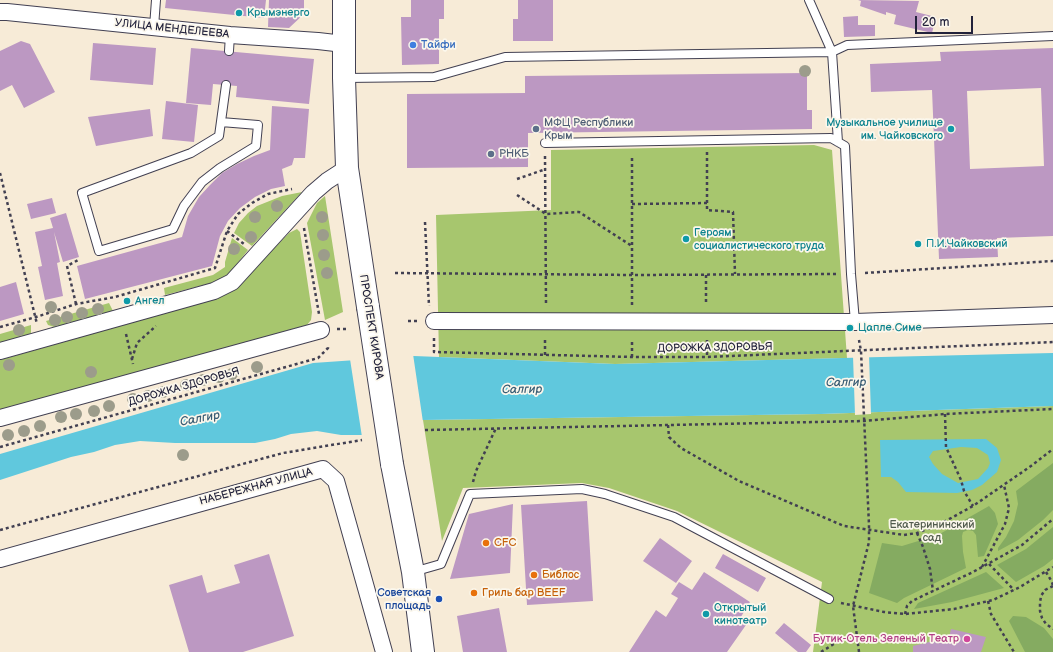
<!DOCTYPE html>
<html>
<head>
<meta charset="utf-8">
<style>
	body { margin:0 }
	#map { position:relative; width:1053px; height:652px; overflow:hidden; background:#f7ebd7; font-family:"Balsamiq Sans",sans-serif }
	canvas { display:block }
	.scale { position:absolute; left:915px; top:16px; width:58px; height:18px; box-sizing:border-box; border:2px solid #22223b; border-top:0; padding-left:5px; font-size:12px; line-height:14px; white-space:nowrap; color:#22223b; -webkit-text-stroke:3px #fbf7ec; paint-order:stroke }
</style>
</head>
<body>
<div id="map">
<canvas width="1053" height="652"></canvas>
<div class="scale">20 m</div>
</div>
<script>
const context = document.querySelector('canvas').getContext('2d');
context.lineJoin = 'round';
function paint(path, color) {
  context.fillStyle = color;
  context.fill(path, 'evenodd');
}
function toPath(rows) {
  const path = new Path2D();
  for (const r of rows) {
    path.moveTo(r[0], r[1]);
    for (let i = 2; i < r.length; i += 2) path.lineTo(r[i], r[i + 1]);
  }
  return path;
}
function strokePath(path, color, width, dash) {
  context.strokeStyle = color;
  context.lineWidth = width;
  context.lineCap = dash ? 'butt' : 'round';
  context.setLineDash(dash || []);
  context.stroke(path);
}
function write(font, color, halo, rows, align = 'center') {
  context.font = font + ' "Balsamiq Sans",sans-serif';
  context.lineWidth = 3.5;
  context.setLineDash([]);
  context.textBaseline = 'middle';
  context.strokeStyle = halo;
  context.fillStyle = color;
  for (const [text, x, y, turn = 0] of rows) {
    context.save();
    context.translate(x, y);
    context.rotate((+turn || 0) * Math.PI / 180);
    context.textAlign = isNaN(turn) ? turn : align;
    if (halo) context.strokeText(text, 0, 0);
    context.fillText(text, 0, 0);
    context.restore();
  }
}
paint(toPath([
	[814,145,832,150,847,358,615,364,439,357,436,215,551,210,551,150],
	[302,192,252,246,234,233,239,223,248,213,257,206,282,196],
	[325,196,343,312,325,320,307,223,317,203],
	[297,229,300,232,312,312,311,320,307,325,0,411,0,360,215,299,236,287,289,233],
	[232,238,248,250,229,274,215,282,165,295,164,288,213,275,225,267,225,262],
	[109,303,113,311,54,327,48,325,46,321],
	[31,325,31,333,25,336,0,343,0,334],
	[1053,406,1053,652,813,652,822,582,677,511,609,488,582,483,463,488,442,541,423,420,821,414]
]), '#a7c66e');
paint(toPath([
	[1053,463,1053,510,1043,520,1018,540,998,551,998,548,1006,537,1014,521,1018,504,1016,491],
	[989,506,995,513,998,524,984,556,978,557,976,535,973,531,968,530,963,532,962,536,963,552,966,568,904,598,897,603,869,593,882,543,902,546,938,535],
	[1053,527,1053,559,1044,566,1016,582,997,565,1026,549],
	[986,572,1004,588,952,602,914,609,918,603],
	[1013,616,1026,617,1044,628,1053,639,1053,652,1025,652,1009,621]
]), '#85ab61');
paint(toPath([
	[1053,353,1053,406,821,414,423,420,362,435,341,435,317,431,291,434,275,439,255,443,175,443,140,441,115,445,94,452,71,457,0,480,0,454,313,363,414,356,615,364,881,357],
	[986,439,997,448,1001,460,997,472,982,485,972,490,957,493,906,492,898,482,891,477,881,477,880,440],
	[961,447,977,448,988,455,990,463,988,468,978,479,958,483,942,474,933,464,929,457,933,451]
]), '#60c8dd');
paint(toPath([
	[413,354,423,422,362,437,350,359],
	[869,355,871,414,855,415,853,356]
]), '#f7ebd7');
paint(toPath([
	[166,0,266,0,264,18,165,8],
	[269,0,304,0,304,14,289,28,268,27],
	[411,0,444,0,444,19,439,19,439,64,402,65,401,17,411,17],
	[518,0,553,0,553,41,513,41,513,19,518,19],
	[858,0,919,1,916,12,936,17,932,33,894,24,896,15,886,12,886,15,860,6,861,1],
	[858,16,858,25,875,25,875,36,844,37,843,17],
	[21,41,30,44,55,92,24,108,12,85,0,91,0,51],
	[93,43,156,48,153,85,90,80],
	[191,48,314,59,309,104,236,97,237,86,213,84,211,105,186,103],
	[1053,48,1053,236,997,238,998,257,939,259,932,90,871,92,870,64,941,61,940,52],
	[1041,88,1044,166,970,169,967,91],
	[807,73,807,110,812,110,812,129,528,133,528,167,407,168,407,94,525,93,525,76],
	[166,101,198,105,194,142,162,139],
	[272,106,309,109,305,158,294,158,292,165,282,169,285,186,271,189,255,197,240,208,228,221,220,236,212,266,85,299,77,266,182,237,188,216,199,197,210,185,222,173,237,164,254,156,270,150],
	[150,109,153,136,96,146,88,117],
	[52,198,56,213,31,219,27,204],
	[66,213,79,257,63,262,54,232,60,262,57,263,63,296,45,300,38,267,42,266,35,232,53,228,50,218],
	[16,282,24,314,0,321,0,287],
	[587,501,593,601,527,605,521,505],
	[513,504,510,573,450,579,469,514],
	[660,538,692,561,676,583,643,561],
	[269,554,294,636,243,652,189,652,169,585,202,575,207,593,240,583,234,565],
	[723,554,766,578,758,592,715,568],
	[704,572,750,602,739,620,746,625,727,652,629,652,656,610,666,617,678,598,671,594,679,582,692,590],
	[499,608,507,652,463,652,457,616],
	[784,623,811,645,806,652,798,652,775,633],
	[951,629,986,637,981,652,913,652,913,646,929,642,939,641,948,642]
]), '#bc98c2');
const service = toPath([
	[809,0,832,52,838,142],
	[154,27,156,0],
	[229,51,230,35],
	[345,78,434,77,505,57,832,52,847,45,1053,36],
	[221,122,258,125,256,146,220,168,202,182,184,206,173,229,99,251,82,193,191,153,219,136,226,85],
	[545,143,831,138,845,146,851,274,855,322],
	[413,572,441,564,470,494,582,489,605,494,674,517,829,599]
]);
const minor = toPath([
	[0,12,7,12,230,35,318,41,344,44],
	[434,321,855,322,1053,315],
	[0,351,214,291,232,282,313,193,327,181,347,168],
	[0,418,321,330],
	[0,559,323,469,336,481,384,652]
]);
const primary = toPath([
	[344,0,344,78,347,168,368,307],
	[392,464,413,572,423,652]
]);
strokePath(service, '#424052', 10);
strokePath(minor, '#424052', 18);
strokePath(primary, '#424052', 24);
strokePath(toPath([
	[707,152,707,210,733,212,735,274],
	[545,156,546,305],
	[0,173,37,324],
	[517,179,546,169],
	[517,195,546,214,579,212,632,246],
	[632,204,708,203],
	[425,222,429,306],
	[304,228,319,314],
	[227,231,244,244],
	[395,273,632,275,838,274],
	[865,273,1053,261],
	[706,275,706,305],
	[76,304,67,266,80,259],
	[632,305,632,156],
	[408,321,418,321],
	[0,327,36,317,76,304,115,297,215,268,227,231,238,214,252,203,268,194,292,189],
	[337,329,346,329],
	[126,334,133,364],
	[434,338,434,352,632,357,707,357,1053,342],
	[707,340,707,357],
	[545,355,545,338],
	[632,357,632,340],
	[132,359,137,343,156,326],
	[945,414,946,447,961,480,964,491,973,506],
	[668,425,669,437,681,448,739,481,844,526,904,535,917,533,942,523,973,506,1031,466,1053,449],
	[425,430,864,421,945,414,1053,409],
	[0,447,318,358,328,348,328,347],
	[473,482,476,471,496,428],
	[0,530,283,453,362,440],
	[917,533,923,547,930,569,933,591],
	[989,564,1014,590],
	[982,567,1005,524,1009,508,1004,485],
	[1046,572,1052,582,1053,586],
	[1053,586,1045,590,1041,596,1040,603,1040,611,1042,618,1046,624,1053,629],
	[988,601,991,614,1014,652],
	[841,603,884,612,905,614,954,609,993,600,1020,587,1053,567],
	[905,614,907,606,912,601,973,572,1022,545,1053,519],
	[821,652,845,637,857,637],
	[859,652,853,606,869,542,869,525,861,351,859,340]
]), '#424052', 2.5, [3, 3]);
strokePath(service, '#fff', 8);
strokePath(minor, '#fff', 16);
strokePath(primary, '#fff', 22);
const primaryBridge = toPath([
	[368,307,392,464]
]);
strokePath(primaryBridge, '#424052', 24, []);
strokePath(primaryBridge, '#fff', 22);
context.fillStyle = '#9c9c8b';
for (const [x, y] of [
	[805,71],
	[277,206],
	[255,217],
	[322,217],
	[323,235],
	[251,237],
	[234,249],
	[324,255],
	[327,273],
	[51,307],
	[98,309],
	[82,313],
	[67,317],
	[55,320],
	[19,330],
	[9,365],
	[257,367],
	[91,372],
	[232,374],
	[219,377],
	[203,380],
	[186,385],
	[163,392],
	[148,396],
	[133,399],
	[109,406],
	[94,411],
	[76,414],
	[61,417],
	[40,426],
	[24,431],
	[8,435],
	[183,455]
]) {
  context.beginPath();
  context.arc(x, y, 6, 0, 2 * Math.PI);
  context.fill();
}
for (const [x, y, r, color] of [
	[239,13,4,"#0f9aa8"],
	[413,45,4,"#3f7fe0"],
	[536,129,4,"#5c6f8a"],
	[951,129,4,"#0f9aa8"],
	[491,154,4,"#5c6f8a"],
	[686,239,4,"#0f9aa8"],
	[918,244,4,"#0f9aa8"],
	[127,301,4,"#0f9aa8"],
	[850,328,4,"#0f9aa8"],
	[486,543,4,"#e8710a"],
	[534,575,4,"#e8710a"],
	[474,593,4,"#e8710a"],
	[439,599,4,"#1a4fb4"],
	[706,614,4,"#0f9aa8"],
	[967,639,4,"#d1479c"]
]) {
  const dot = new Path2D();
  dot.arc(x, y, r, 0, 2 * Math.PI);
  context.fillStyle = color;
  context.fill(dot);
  strokePath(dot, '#fbf7ec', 1.5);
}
write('11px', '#0d838f', '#fbf7ec', [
	["Крымэнерго",247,13],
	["Музыкальное училище",943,123,"right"],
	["им. Чайковского",943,136,"right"],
	["Героям",694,233],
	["социалистического труда",694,246],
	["П.И.Чайковский",926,244],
	["Ангел",135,301],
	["Цапле Симе",858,328],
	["Открытый",714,608],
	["кинотеатр",714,621]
], 'left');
write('11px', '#22223b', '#fbf7ec', [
	["УЛИЦА МЕНДЕЛЕЕВА",172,29,6],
	["ПРОСПЕКТ КИРОВА",371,327,81],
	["ДОРОЖКА ЗДОРОВЬЯ",715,348,-1],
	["ДОРОЖКА ЗДОРОВЬЯ",184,387,-16],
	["НАБЕРЕЖНАЯ УЛИЦА",256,487,-15]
]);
write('11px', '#366cbe', '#fbf7ec', [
	["Тайфи",421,45]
], 'left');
write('11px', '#4e5e75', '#fbf7ec', [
	["МФЦ Республики",544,123],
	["Крым",544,136],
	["РНКБ",499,154]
], 'left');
write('11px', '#515b4d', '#fbf7ec', [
	["Екатерининский",932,525],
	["сад",932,538]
]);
write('11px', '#c56008', '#fbf7ec', [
	["CFC",494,543],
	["Библос",542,575],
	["Гриль бар BEEF",482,593]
], 'left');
write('11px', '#164399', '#fbf7ec', [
	["Советская",431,593],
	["площадь",431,606]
], 'right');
write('11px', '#b23c85', '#fbf7ec', [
	["Бутик-Отель Зеленый Театр",959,639]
], 'right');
write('italic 12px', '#385c74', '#fbf7ec', [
	["Салгир",846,383,-1],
	["Салгир",522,390,-1],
	["Салгир",200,419,-11]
]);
</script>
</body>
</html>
